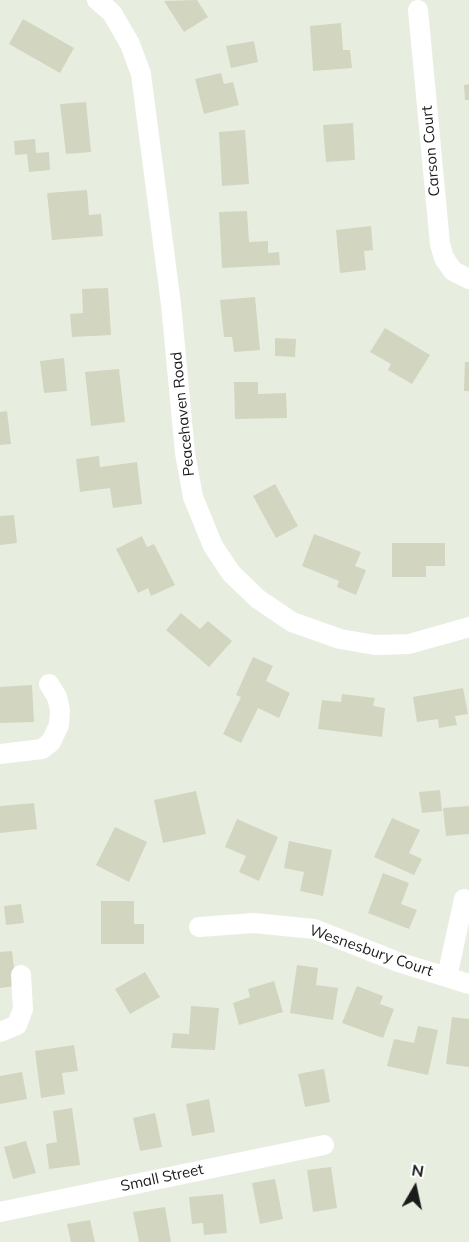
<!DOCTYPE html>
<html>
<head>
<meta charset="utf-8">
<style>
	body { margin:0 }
	#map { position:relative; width:469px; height:1242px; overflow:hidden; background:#e8eedf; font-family:Mulish,sans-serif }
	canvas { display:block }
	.north { position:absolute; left:385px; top:1158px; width:60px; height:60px; -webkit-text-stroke:4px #fff; paint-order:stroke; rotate:9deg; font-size:16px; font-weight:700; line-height:24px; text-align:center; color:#1b1b1b }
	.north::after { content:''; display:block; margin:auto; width:21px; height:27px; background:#1b1b1b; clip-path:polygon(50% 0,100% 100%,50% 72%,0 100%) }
</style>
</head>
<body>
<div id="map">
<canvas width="469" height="1242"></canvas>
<div class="north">N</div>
</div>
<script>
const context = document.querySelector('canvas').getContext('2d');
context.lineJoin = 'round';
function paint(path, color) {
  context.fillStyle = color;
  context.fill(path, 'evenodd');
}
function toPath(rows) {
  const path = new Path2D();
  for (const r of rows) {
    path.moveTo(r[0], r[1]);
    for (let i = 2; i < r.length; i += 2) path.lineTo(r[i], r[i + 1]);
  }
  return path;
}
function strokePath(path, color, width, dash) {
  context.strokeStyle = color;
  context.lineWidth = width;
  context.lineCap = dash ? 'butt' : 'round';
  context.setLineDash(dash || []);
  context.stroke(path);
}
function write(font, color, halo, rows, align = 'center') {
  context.font = font + ' Mulish,sans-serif';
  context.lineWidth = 4.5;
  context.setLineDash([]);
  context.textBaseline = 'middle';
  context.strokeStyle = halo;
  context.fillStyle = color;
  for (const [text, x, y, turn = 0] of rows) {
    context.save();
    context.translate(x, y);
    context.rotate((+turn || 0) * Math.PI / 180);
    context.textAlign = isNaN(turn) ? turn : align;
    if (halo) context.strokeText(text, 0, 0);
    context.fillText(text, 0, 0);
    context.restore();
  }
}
paint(toPath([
	[197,0,208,17,184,32,164,1],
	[23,19,74,48,60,73,9,44],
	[341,23,343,50,350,50,352,68,313,71,310,26],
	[254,41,258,62,231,68,226,46],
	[221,73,224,84,233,82,239,105,204,114,195,79],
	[469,84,469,100,465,100,464,85],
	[86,102,91,152,66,154,60,104],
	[353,123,355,160,326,162,323,125],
	[245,130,249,184,222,186,219,132],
	[35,139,36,153,49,152,50,170,29,172,27,154,15,155,14,141],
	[87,190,89,215,101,214,103,236,52,240,47,193],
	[247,211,249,242,268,241,268,253,279,252,280,265,222,268,219,212],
	[371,226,373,250,364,251,366,270,340,273,336,230],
	[108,288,111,335,72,337,70,314,83,313,82,289],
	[255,297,260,350,234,352,232,337,224,337,220,300],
	[385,328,430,355,412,384,388,370,391,364,370,352],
	[275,338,296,339,295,357,275,356],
	[64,358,67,391,44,393,40,361],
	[465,362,469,362,469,391,464,391],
	[119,369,125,422,91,426,85,372],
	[234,382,258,382,258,394,286,393,287,418,235,419],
	[7,411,11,444,0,445,0,412],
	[99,456,100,467,137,462,142,504,113,508,110,488,80,492,76,459],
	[275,484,298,526,276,538,253,496],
	[14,515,17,543,0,545,0,516],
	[314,534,361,552,355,566,366,570,356,595,337,587,339,581,302,566],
	[142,536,147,547,154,544,175,585,151,596,148,588,138,593,116,549],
	[392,543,445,543,445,566,426,566,426,577,392,577],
	[181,613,200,629,208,621,232,641,209,667,166,630],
	[253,657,273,666,266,681,290,693,279,718,258,708,241,743,223,734,241,697,236,695],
	[32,685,34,722,0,723,0,687],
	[463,688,468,714,455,716,457,725,439,728,438,719,417,722,413,697],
	[342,694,375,698,373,706,385,708,382,737,318,729,322,700,341,702],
	[440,790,442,811,422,813,419,792],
	[196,791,206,834,163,843,154,800],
	[34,803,37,829,0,833,0,806],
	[469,806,469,834,446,836,443,808],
	[392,818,420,830,409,853,422,859,414,875,374,857],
	[237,819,278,837,259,881,239,872,246,856,225,847],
	[115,827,147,842,129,882,96,865],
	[289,841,332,850,323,896,300,891,304,872,284,868],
	[383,873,409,883,401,904,417,910,409,929,368,913],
	[101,901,134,901,134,924,144,924,144,944,101,944],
	[21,904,24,923,6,925,4,906],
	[12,951,16,986,0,988,0,952],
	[297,965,318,968,316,985,338,988,333,1020,290,1013],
	[145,972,160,997,130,1014,115,989],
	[274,981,283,1012,239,1025,233,1003,250,997,248,989],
	[357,986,383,996,380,1004,394,1009,383,1038,342,1023],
	[191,1006,219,1008,215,1050,171,1048,173,1033,189,1034],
	[452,1017,469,1019,469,1067,446,1064],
	[418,1026,438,1030,428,1075,387,1066,394,1039,414,1043],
	[74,1045,78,1071,62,1073,65,1094,41,1098,35,1051],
	[324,1069,330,1102,305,1107,298,1074],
	[22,1072,27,1099,0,1104,0,1076],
	[209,1099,215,1132,192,1136,186,1104],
	[72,1108,80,1165,49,1169,46,1144,57,1142,53,1111],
	[155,1113,162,1147,140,1151,133,1118],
	[26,1141,36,1173,13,1179,4,1147],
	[331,1167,337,1208,313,1212,307,1170],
	[275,1179,283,1219,260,1224,252,1183],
	[223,1194,227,1233,204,1235,203,1223,192,1224,189,1197],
	[165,1207,171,1242,139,1242,133,1212],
	[90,1220,95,1242,71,1242,67,1224]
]), '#d2d5bf');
strokePath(toPath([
	[97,0,112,13,130,44,141,74,171,304,185,453,193,497,213,546,231,573,258,599,292,622,340,639,375,645,409,644,469,627],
	[418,10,440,244,444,258,453,271,469,279],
	[0,754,42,749,51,742,59,725,60,710,57,697,49,684],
	[199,927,254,923,314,929,398,962,469,984],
	[447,977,464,899],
	[0,1032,17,1025,23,1009,21,975],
	[0,1212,324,1145]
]), '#fff', 20);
write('15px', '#1b1b1b', '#fff', [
	["Carson Court",431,151,-95],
	["Peacehaven Road",183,414,-96],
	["Wesnesbury Court",371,951,19],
	["Small Street",162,1178,-12]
]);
</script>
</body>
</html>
